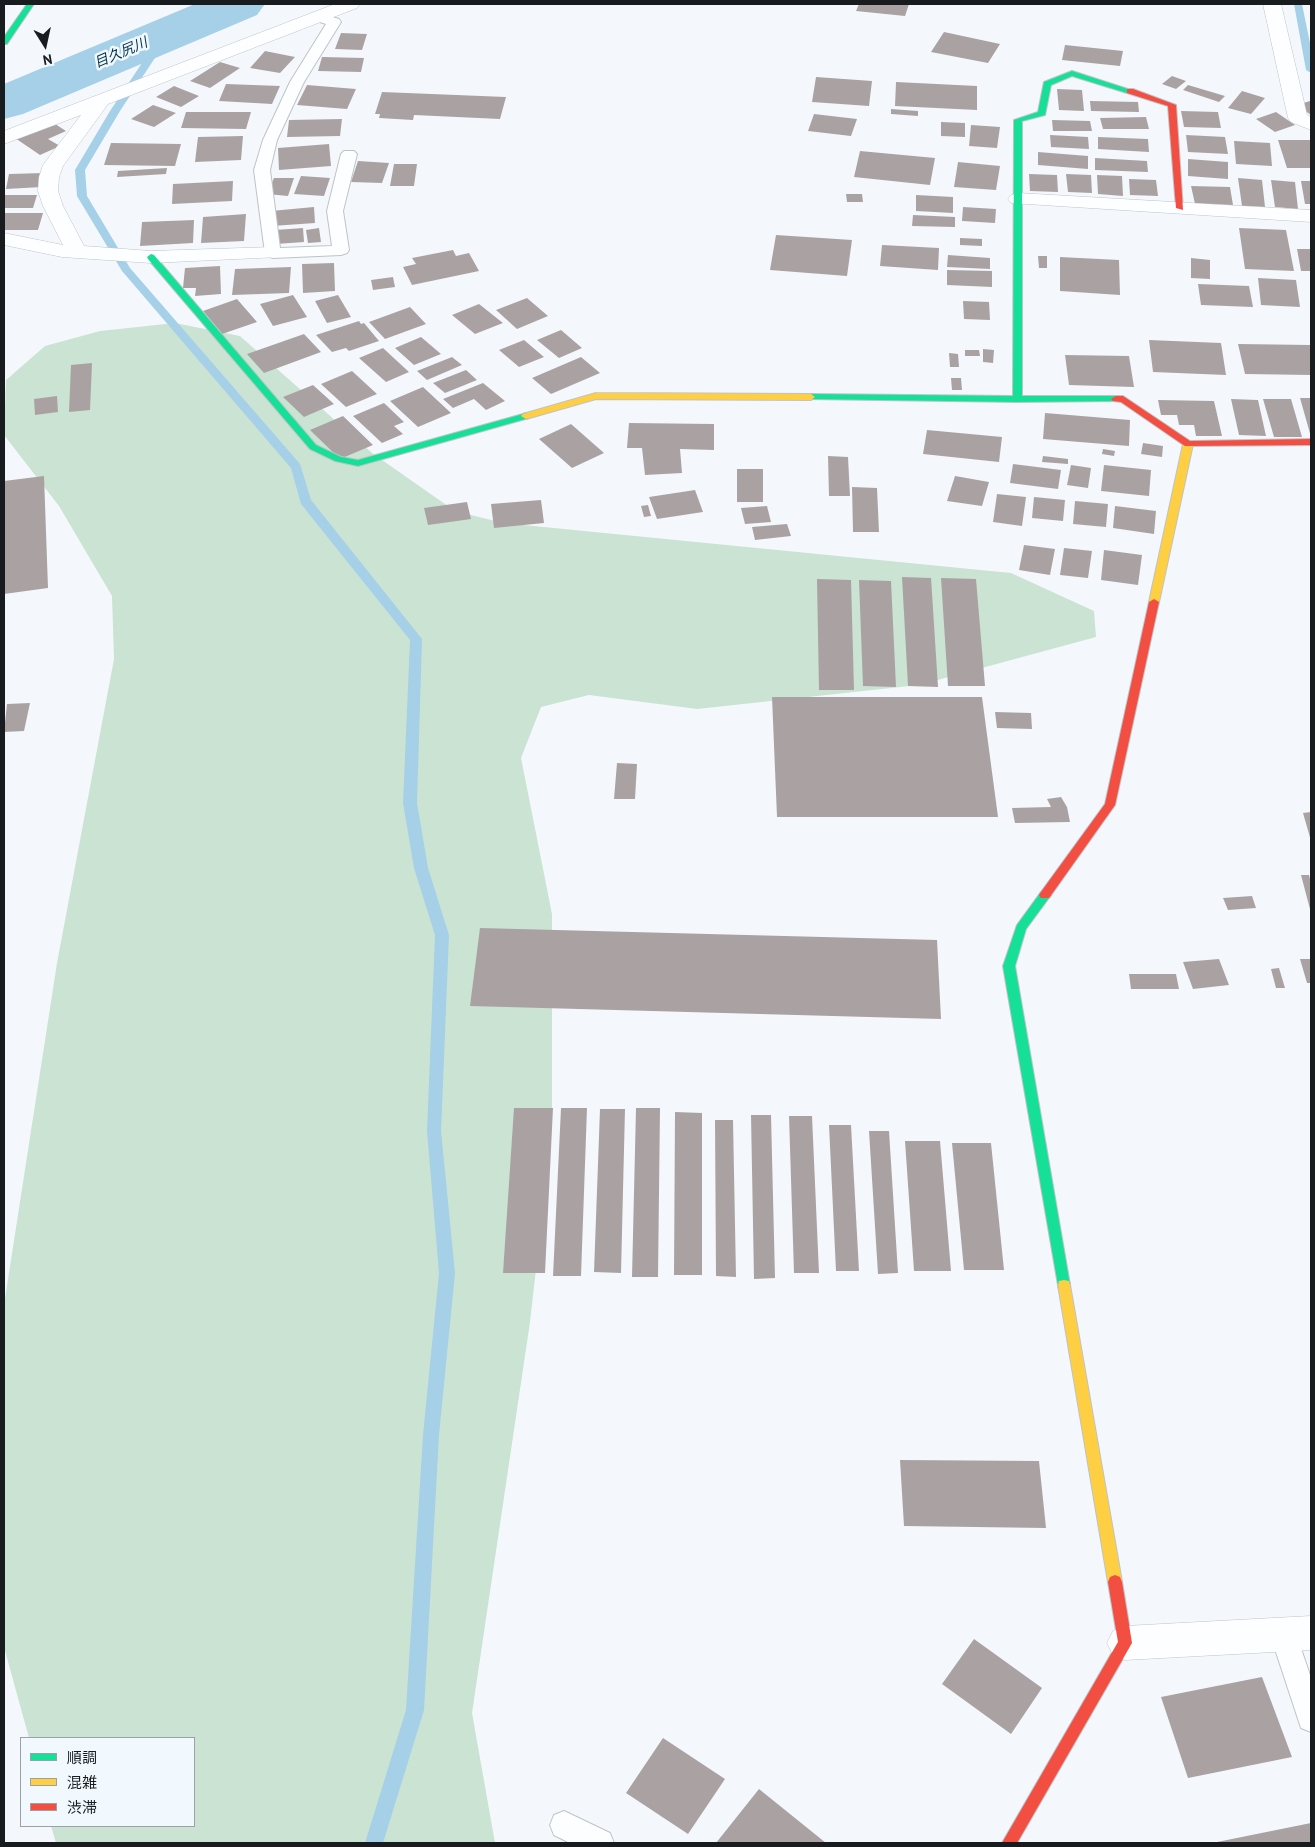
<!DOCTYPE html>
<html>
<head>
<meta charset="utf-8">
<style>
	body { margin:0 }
	#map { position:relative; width:1315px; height:1847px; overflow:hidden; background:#f4f8fc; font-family:"PT Sans","Noto Sans JP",sans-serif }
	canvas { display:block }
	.frame { position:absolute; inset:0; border:5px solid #191c1e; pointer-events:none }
	.legend { position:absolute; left:20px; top:1737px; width:175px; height:90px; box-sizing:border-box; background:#f1f9ff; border:1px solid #9ba1a5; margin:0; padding:6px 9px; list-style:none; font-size:15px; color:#191c1e }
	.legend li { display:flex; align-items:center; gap:10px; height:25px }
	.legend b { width:25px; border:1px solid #9ba1a5 }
	.north { position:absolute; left:20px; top:20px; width:50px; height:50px; -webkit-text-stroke:4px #f1f9ff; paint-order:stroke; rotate:170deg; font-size:14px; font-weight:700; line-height:20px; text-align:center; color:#191c1e }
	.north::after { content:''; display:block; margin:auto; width:18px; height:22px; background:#191c1e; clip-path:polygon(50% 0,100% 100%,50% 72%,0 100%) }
</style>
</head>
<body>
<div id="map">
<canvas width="1315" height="1847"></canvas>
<div class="frame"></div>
<ul class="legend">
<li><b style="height:6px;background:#16e098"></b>順調</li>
<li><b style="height:6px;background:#ffcf43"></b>混雑</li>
<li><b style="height:6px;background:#f24e42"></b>渋滞</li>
</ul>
<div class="north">N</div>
</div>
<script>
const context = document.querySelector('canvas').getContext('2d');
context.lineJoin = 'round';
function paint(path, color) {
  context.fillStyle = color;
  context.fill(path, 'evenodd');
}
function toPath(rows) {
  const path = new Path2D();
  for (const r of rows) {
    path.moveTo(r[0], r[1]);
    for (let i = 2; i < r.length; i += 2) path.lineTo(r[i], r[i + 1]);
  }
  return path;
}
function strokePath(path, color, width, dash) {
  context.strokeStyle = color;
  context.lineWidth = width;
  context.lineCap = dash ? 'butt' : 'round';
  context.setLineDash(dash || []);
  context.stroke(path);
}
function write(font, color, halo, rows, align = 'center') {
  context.font = font + ' "PT Sans","Noto Sans JP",sans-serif';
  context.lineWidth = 5;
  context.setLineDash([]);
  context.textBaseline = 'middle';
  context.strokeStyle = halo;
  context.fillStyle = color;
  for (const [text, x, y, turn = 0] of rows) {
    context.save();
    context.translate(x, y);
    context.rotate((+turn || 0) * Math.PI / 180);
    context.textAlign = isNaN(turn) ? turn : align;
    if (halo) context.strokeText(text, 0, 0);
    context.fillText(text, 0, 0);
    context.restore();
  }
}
paint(toPath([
	[175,323,240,336,372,453,455,511,503,523,1011,573,1094,611,1096,637,919,685,697,709,589,695,541,707,521,758,552,914,552,1127,530,1322,472,1713,495,1843,56,1843,51,1826,194,1826,194,1738,29,1738,4,1647,4,1305,57,963,114,659,112,596,59,506,4,435,6,380,45,346,100,331]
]), '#cbe3d2');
paint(toPath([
	[1294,4,1302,4,1311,48,1311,73,1306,70,1294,4],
	[165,32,170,35,120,111,85,170,87,196,130,268,300,464,311,500,422,639,417,803,428,868,449,935,441,1131,455,1273,439,1435,424,1710,383,1843,365,1843,406,1710,423,1435,439,1273,427,1131,435,935,414,868,403,803,410,640,301,504,291,468,122,271,77,196,75,170,110,111,162,33,165,32]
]), '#a5d0e8');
paint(toPath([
	[195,4,265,4,257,15,23,114,4,119,4,84,195,4]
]), '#a5d0e8');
paint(toPath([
	[859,4,909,4,905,16,856,11],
	[944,32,1000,44,988,63,931,52],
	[341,33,367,34,362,50,335,49],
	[1065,45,1123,51,1120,66,1062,60],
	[265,51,295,57,280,73,250,68],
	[322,57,364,58,361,72,318,71],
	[220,62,240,68,210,88,190,81],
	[1172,76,1186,81,1176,89,1162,84],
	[816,77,872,81,869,106,812,102],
	[896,82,977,86,977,110,895,106],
	[226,84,280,86,272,104,219,101],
	[307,85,356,89,347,109,297,105],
	[1188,85,1225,96,1219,102,1183,90],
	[174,86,199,96,181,107,156,97],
	[1057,89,1082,90,1084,111,1059,110],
	[1242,91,1265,98,1251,114,1228,108],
	[382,92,506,97,500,119,414,115,413,120,379,118,380,114,375,114],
	[1090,101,1138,102,1139,112,1091,111],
	[1310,101,1311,115,1297,105],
	[153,105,176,113,154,127,131,119],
	[891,109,918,111,918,116,891,114],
	[1181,111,1218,112,1221,128,1184,127],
	[186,112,251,112,246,129,181,128],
	[1276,112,1295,125,1275,132,1256,119],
	[814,114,857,119,851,136,808,131],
	[1146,117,1149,129,1103,129,1100,118],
	[342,119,340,136,287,137,289,120],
	[1052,120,1090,121,1092,131,1053,131],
	[52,122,66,131,48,139,60,146,40,155,15,138],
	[941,122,965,123,965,137,941,136],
	[971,125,1000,127,997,148,969,146],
	[1050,135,1088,137,1089,149,1051,147],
	[1186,135,1225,137,1228,154,1188,152],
	[243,136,241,160,195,162,198,137],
	[1098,137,1148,139,1149,152,1098,149],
	[1278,140,1311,140,1311,168,1287,168],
	[1234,141,1270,143,1272,166,1236,164],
	[111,143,181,144,175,166,104,165],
	[329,144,331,166,279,170,278,148],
	[860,151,935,158,930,185,854,177],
	[1038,152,1088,156,1088,169,1038,165],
	[1095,158,1147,161,1148,172,1095,170],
	[1188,159,1228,162,1228,179,1188,176],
	[358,161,389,163,382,183,351,182],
	[958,162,1000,166,996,190,954,187],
	[394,164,417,164,414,186,390,186],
	[167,168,166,174,117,177,118,171],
	[44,173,42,187,6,189,9,174],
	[1029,174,1057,175,1058,192,1030,191],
	[1066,174,1091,175,1092,193,1068,192],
	[1097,175,1122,176,1123,196,1098,194],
	[301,176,330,178,324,196,294,194],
	[274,178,294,178,288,196,267,194],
	[1238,178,1262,180,1265,207,1242,206],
	[1129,179,1156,180,1158,196,1130,195],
	[1271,180,1295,182,1298,209,1275,207],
	[233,181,232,201,172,204,173,184],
	[1301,181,1311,181,1311,204,1305,204],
	[1191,186,1230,187,1233,205,1195,204],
	[846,194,862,194,863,202,847,202],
	[4,195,37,195,33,208,4,208],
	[916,195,953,197,953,213,916,211],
	[314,207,315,223,272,226,271,211],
	[963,207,996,209,995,223,962,221],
	[4,213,43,213,38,230,4,230],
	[246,214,244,241,201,243,203,217],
	[913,215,955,217,955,227,912,226],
	[194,220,193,243,140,246,142,222],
	[303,228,304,242,276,244,275,230],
	[319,228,321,242,308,243,306,230],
	[1239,228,1286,230,1294,271,1245,269],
	[776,235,852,240,847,276,770,270],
	[960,238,982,239,982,246,960,245],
	[882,245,939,248,938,270,880,266],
	[1297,249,1311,249,1311,271,1301,271],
	[453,250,456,256,469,253,479,271,412,285,403,267,416,264,412,258],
	[948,255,990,258,990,269,947,267],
	[1038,256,1047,256,1047,268,1039,268],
	[1060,257,1119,260,1120,295,1060,291],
	[1191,258,1210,260,1210,279,1191,278],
	[334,263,335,291,303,293,302,264],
	[220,266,221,294,195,296,196,288,183,288,185,268],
	[291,267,289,293,232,295,235,269],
	[947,270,992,271,992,287,947,285],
	[393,277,395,287,373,290,371,280],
	[1258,278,1296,280,1300,307,1261,305],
	[1198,284,1249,286,1253,307,1201,305],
	[293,295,307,317,273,326,260,304],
	[338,295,351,317,327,323,315,301],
	[527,298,548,316,517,329,496,310],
	[237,299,257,322,222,334,203,311],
	[963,301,989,302,990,320,964,319],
	[479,304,503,323,475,334,452,315],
	[410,307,426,324,385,339,369,322],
	[359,321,361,324,364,323,379,341,349,351,346,348,332,352,316,335],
	[561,330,582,348,559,358,537,340],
	[304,334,321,352,264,373,247,354],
	[421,337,441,354,414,365,395,348],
	[524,340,544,357,519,367,499,350],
	[1149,340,1221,343,1226,375,1153,372],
	[1238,344,1311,345,1311,375,1245,374],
	[383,348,409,372,386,382,359,358],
	[983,349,994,350,993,363,983,362],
	[965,350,979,350,980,356,965,356],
	[949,353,958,354,959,367,950,367],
	[1065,355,1129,356,1134,387,1069,385],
	[452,357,462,365,427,380,417,371],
	[581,357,600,373,551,394,532,378],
	[92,363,90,410,69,412,71,365],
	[466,370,477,380,445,393,433,383],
	[352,371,377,394,346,407,321,384],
	[951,378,961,378,962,390,952,390],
	[483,383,505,401,486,410,474,399,453,408,443,399],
	[313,385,334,404,304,417,283,397],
	[423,387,451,413,418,427,390,401],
	[57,396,58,412,35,415,34,399],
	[1300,398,1311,398,1311,437],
	[1231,399,1258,400,1266,436,1239,435],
	[1263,399,1291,399,1302,437,1274,437],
	[1158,400,1214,401,1222,436,1196,436,1194,425,1179,425,1177,415,1161,415],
	[384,403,404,422,394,426,403,434,382,443,353,416],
	[1045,413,1130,420,1129,446,1043,439],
	[343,416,373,445,340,459,310,430],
	[629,423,714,424,714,450,680,449,682,473,645,475,642,448,627,448],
	[571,424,604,453,572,468,539,439],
	[927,430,1002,437,999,462,923,454],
	[1143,443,1163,446,1162,457,1141,454],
	[1103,449,1115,451,1114,456,1102,454],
	[828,456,848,457,850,496,829,496],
	[1043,456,1068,459,1068,464,1042,462],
	[1013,464,1061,470,1058,489,1010,483],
	[1071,465,1091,468,1088,488,1067,485],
	[1104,465,1151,470,1149,496,1101,491],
	[737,469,763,469,763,502,737,502],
	[44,476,48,588,4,594,4,481],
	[955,476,989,482,982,506,947,501],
	[852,487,877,488,879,532,853,532],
	[695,490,703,512,657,519,649,497],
	[997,494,1026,497,1022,526,993,522],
	[1034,497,1065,500,1063,521,1032,518],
	[541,500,544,523,494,528,491,504],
	[1075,501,1108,504,1106,527,1073,524],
	[467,502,471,519,428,525,424,508],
	[648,505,651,516,644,517,641,506],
	[767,506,771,522,745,524,741,508],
	[1115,506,1156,511,1154,534,1113,528],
	[787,524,791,536,755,540,752,527],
	[1024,545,1055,549,1050,575,1019,570],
	[1064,548,1092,551,1088,578,1060,575],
	[1104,550,1142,555,1138,585,1101,580],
	[902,577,931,578,938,687,908,686],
	[941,578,976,579,985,686,948,686],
	[817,579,851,580,854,690,819,690],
	[859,580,891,581,896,687,863,686],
	[772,697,982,697,998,817,777,817],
	[30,703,24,731,4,732,7,704],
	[995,712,1031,713,1032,729,997,728],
	[617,763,637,764,635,799,614,799],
	[1061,797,1067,807,1070,822,1015,823,1012,808,1051,807,1047,799],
	[1311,812,1311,841,1303,813],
	[1301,875,1309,875,1311,883,1311,913],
	[1252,896,1256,908,1228,910,1223,898],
	[480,928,937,940,941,1019,470,1006],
	[1219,959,1229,985,1193,989,1183,962],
	[1300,959,1311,959,1311,983,1307,983],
	[1279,968,1285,988,1276,988,1271,969],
	[1129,974,1176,974,1179,989,1131,989],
	[514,1108,553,1108,545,1273,503,1273],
	[561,1108,587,1108,581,1276,553,1276],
	[636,1108,660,1108,658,1277,632,1277],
	[600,1109,625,1109,621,1273,594,1272],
	[675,1112,702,1113,702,1275,674,1275],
	[751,1115,771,1115,775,1278,754,1279],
	[789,1116,812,1116,819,1273,794,1273],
	[715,1120,733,1120,736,1277,716,1276],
	[829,1125,851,1125,859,1271,836,1271],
	[869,1131,889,1131,898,1273,878,1274],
	[905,1141,940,1141,951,1271,914,1271],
	[952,1143,991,1143,1004,1270,964,1270],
	[900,1460,1039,1461,1046,1528,904,1526],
	[974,1639,1042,1688,1011,1734,942,1684],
	[1262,1677,1292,1757,1188,1778,1161,1697],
	[663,1738,725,1779,688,1834,626,1793],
	[759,1789,826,1843,716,1843],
	[1311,1823,1311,1843,1217,1843,1217,1842]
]), '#aaa2a2');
const lane = toPath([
	[319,13,339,19,341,22,304,82,277,140,270,170,280,248,332,246,327,211,341,154,344,151,354,151,357,154,343,211,349,250,347,253,341,255,273,258,267,256,265,253,254,170,263,140,290,82,326,24,314,20,312,17,319,13],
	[1283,1621,1293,1625,1311,1678,1311,1732,1301,1728,1270,1634,1273,1625,1283,1621],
	[564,1811,610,1833,614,1843,570,1843,554,1835,550,1825,554,1815,564,1811]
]);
const street = toPath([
	[335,4,360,4,357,8,108,104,63,166,59,177,58,191,63,206,84,246,151,251,273,247,280,249,283,253,280,257,151,263,62,257,4,245,4,233,63,245,43,206,38,191,39,177,43,165,81,115,4,144,4,131,335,4],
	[1263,4,1281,4,1307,115,1311,117,1311,130,1291,122,1288,118,1263,4],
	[1018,193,1311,210,1311,222,1011,203,1008,199,1011,195,1018,193],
	[1311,1616,1311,1650,1125,1660,1113,1655,1107,1643,1113,1631,1125,1626,1311,1616]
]);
const fast = toPath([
	[27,4,34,4,7,44,4,44,4,37,27,4],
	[1072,71,1134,91,1127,93,1072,76,1051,85,1045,115,1022,121,1022,396,1116,396,1121,399,1119,401,1017,402,808,399,808,395,811,394,1013,396,1014,120,1038,112,1044,82,1072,71],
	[151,254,154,255,316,445,341,457,358,460,523,414,526,413,531,416,529,418,358,466,335,461,310,449,148,259,147,257,151,254],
	[1045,891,1051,895,1026,929,1015,966,1070,1285,1069,1289,1064,1290,1059,1289,1058,1285,1003,966,1017,925,1041,892,1045,891]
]);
const slow = toPath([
	[596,393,811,394,815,397,811,400,596,399,526,419,521,416,523,414,596,393],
	[1188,441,1193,444,1159,602,1154,605,1149,602,1183,444,1188,441],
	[1064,1280,1069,1281,1070,1285,1122,1582,1120,1587,1115,1589,1110,1587,1108,1582,1058,1285,1059,1281,1064,1280]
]);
const jam = toPath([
	[1127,89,1133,89,1176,105,1183,210,1176,208,1168,106,1127,93,1127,89],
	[1123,396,1190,441,1311,439,1311,445,1185,446,1121,402,1113,401,1111,399,1116,396,1123,396],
	[1154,599,1159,602,1115,805,1049,898,1041,898,1039,895,1041,892,1105,804,1149,602,1154,599],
	[1115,1575,1120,1577,1122,1582,1132,1643,1017,1843,1002,1843,1118,1642,1108,1582,1110,1577,1115,1575]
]);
strokePath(lane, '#bfc3c6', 2);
strokePath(street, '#bfc3c6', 1);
strokePath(fast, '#bfc3c6', 2);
strokePath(slow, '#bfc3c6', 2);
strokePath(jam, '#bfc3c6', 2);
paint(lane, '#fdfeff');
paint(street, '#fdfeff');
paint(fast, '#16e098');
paint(slow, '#ffcf43');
paint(jam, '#f24e42');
write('italic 14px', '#003349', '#f1f9ff', [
	["目久尻川",121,53,-23]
]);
</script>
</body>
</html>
